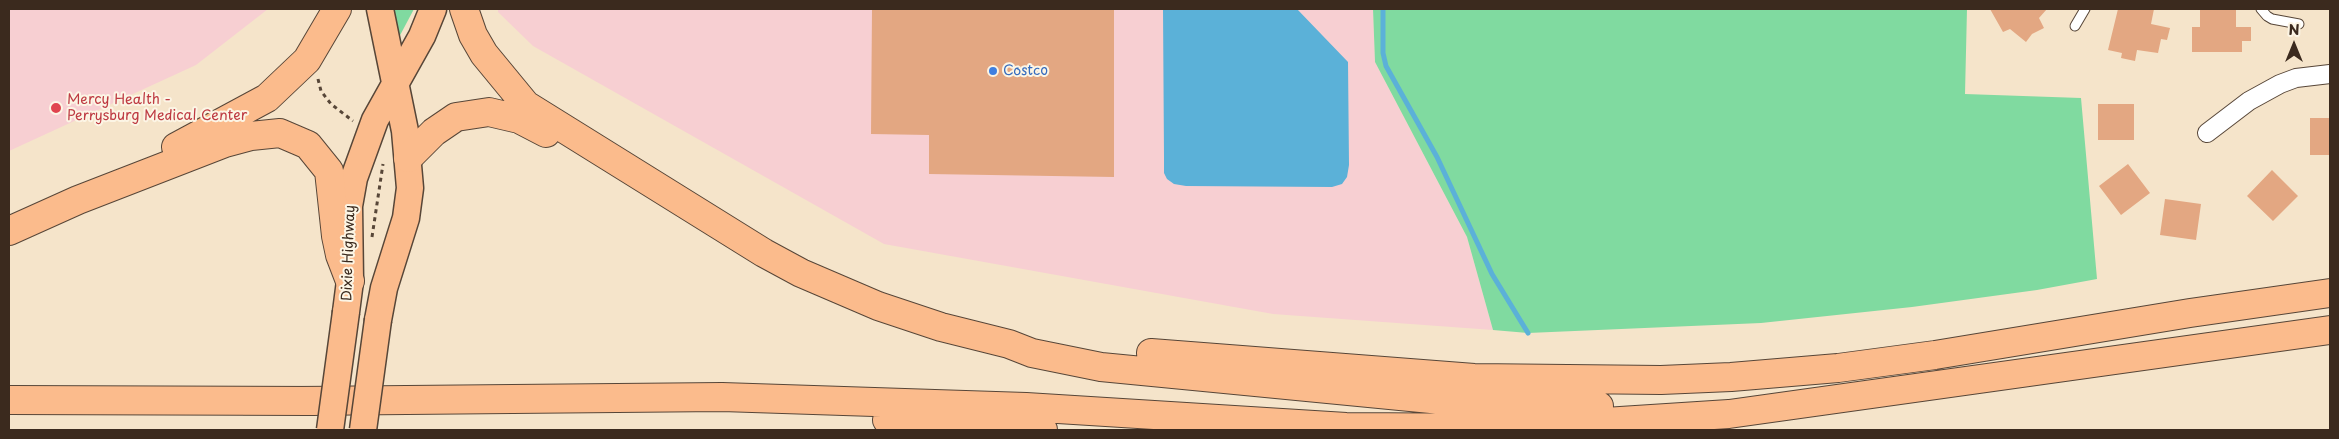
<!DOCTYPE html>
<html>
<head>
<meta charset="utf-8">
<style>
	body { margin:0 }
	#map { position:relative; width:2339px; height:439px; overflow:hidden; background:#f5e4ca; font-family:"Playpen Sans",sans-serif }
	canvas { display:block }
	.frame { position:absolute; inset:0; border:10px solid #3b2a1e; pointer-events:none }
	.north { position:absolute; left:2269px; top:20px; width:50px; height:50px; -webkit-text-stroke:4px #fcf5e5; paint-order:stroke; rotate:0deg; font-size:14px; font-weight:700; line-height:20px; text-align:center; color:#3b2a1e }
	.north::after { content:''; display:block; margin:auto; width:18px; height:22px; background:#3b2a1e; clip-path:polygon(50% 0,100% 100%,50% 72%,0 100%) }
</style>
</head>
<body>
<div id="map">
<canvas width="2339" height="439"></canvas>
<div class="frame"></div>
<div class="north">N</div>
</div>
<script>
const context = document.querySelector('canvas').getContext('2d');
context.lineJoin = 'round';
function paint(path, color) {
  context.fillStyle = color;
  context.fill(path, 'evenodd');
}
function toPath(rows) {
  const path = new Path2D();
  for (const r of rows) {
    path.moveTo(r[0], r[1]);
    for (let i = 2; i < r.length; i += 2) path.lineTo(r[i], r[i + 1]);
  }
  return path;
}
function strokePath(path, color, width, dash) {
  context.strokeStyle = color;
  context.lineWidth = width;
  context.lineCap = dash ? 'butt' : 'round';
  context.setLineDash(dash || []);
  context.stroke(path);
}
function write(font, color, halo, rows, align = 'center') {
  context.font = font + ' "Playpen Sans",sans-serif';
  context.lineWidth = 4;
  context.setLineDash([]);
  context.textBaseline = 'middle';
  context.strokeStyle = halo;
  context.fillStyle = color;
  for (const [text, x, y, turn = 0] of rows) {
    context.save();
    context.translate(x, y);
    context.rotate((+turn || 0) * Math.PI / 180);
    context.textAlign = isNaN(turn) ? turn : align;
    if (halo) context.strokeText(text, 0, 0);
    context.fillText(text, 0, 0);
    context.restore();
  }
}
paint(toPath([
	[9,9,268,9,196,65,9,151],
	[498,9,1373,9,1375,62,1467,237,1493,330,1273,314,884,244,533,46,498,12]
]), '#f7cfd2');
paint(toPath([
	[390,9,414,9,397,41],
	[1373,9,1967,9,1965,94,2081,98,2097,279,2037,290,1912,307,1761,323,1528,333,1493,330,1467,237,1375,62]
]), '#80daa0');
paint(toPath([
	[1163,9,1297,9,1348,62,1349,165,1347,177,1342,184,1332,187,1186,186,1174,184,1167,179,1164,173,1164,157]
]), '#5bb1d8');
strokePath(toPath([
	[1383,9,1383,53,1386,66,1437,157,1492,274,1528,333]
]), '#5bb1d8', 5);
paint(toPath([
	[872,9,1114,9,1114,177,929,174,929,135,871,134],
	[1990,9,2047,9,2039,18,2044,28,2032,34,2026,42,2010,29,2003,32],
	[2118,9,2154,9,2151,24,2170,28,2167,40,2161,39,2158,53,2137,50,2135,61,2121,58,2122,53,2108,50],
	[2200,9,2236,9,2236,27,2251,27,2251,41,2242,41,2242,52,2192,52,2192,27,2200,27],
	[2098,104,2134,104,2134,140,2098,140],
	[2310,118,2330,118,2330,155,2310,155],
	[2128,164,2150,193,2121,215,2099,186],
	[2272,170,2298,196,2273,221,2247,196],
	[2165,199,2201,204,2196,240,2160,235]
]), '#e3a782');
const service = toPath([
	[2261,9,2267,16,2272,19,2299,24],
	[2075,26,2085,9]
]);
const minor = toPath([
	[2207,133,2249,101,2280,84,2296,78,2330,74]
]);
const primary = toPath([
	[346,312,350,281,349,206,354,178,375,120,422,36,433,9],
	[378,320,384,288,406,218,410,188,405,131,380,9]
]);
const motorway = toPath([
	[464,9,473,35,484,54,526,105,764,253,801,273,878,306,941,327,1009,344,1032,353,1101,367,1462,402,1510,405,1599,406],
	[176,147,267,98,307,60,337,9],
	[408,158,434,132,456,117,489,112,519,119,546,133],
	[9,231,78,200,225,143,251,136,280,133,308,145,329,171,336,236,340,255,350,281],
	[1151,353,1474,378,1661,380,1731,377,1838,368,1935,355,2190,313,2330,293],
	[9,400,320,401],
	[302,401,722,397,1026,407,1346,427,1512,428,1729,414,2330,330],
	[887,420,1043,430]
]);
strokePath(service, '#574638', 11);
strokePath(minor, '#574638', 20);
strokePath(primary, '#574638', 29);
strokePath(motorway, '#574638', 30);
strokePath(toPath([
	[318,79,321,91,331,104,353,121],
	[372,237,383,164]
]), '#574638', 3, [4, 4]);
strokePath(service, '#fff', 9);
strokePath(minor, '#fff', 18);
strokePath(primary, '#fbbb8c', 26);
strokePath(motorway, '#fbbb8c', 28);
const primaryBridge = toPath([
	[330,430,346,312],
	[363,430,378,320]
]);
strokePath(primaryBridge, '#574638', 29, []);
strokePath(primaryBridge, '#fbbb8c', 26);
for (const [x, y, r, color] of [
	[993,71,5,"#3f7fe0"],
	[56,108,6,"#e0444e"]
]) {
  const dot = new Path2D();
  dot.arc(x, y, r, 0, 2 * Math.PI);
  context.fillStyle = color;
  context.fill(dot);
  strokePath(dot, '#fcf5e5', 2);
}
write('14px', '#366cbe', '#fcf5e5', [
	["Costco",1003,71]
], 'left');
write('14px', '#be3a42', '#fcf5e5', [
	["Mercy Health -",67,100],
	["Perrysburg Medical Center",67,116]
], 'left');
write('14px', '#3b2a1e', '#fcf5e5', [
	["Dixie Highway",349,253,-88]
]);
</script>
</body>
</html>
